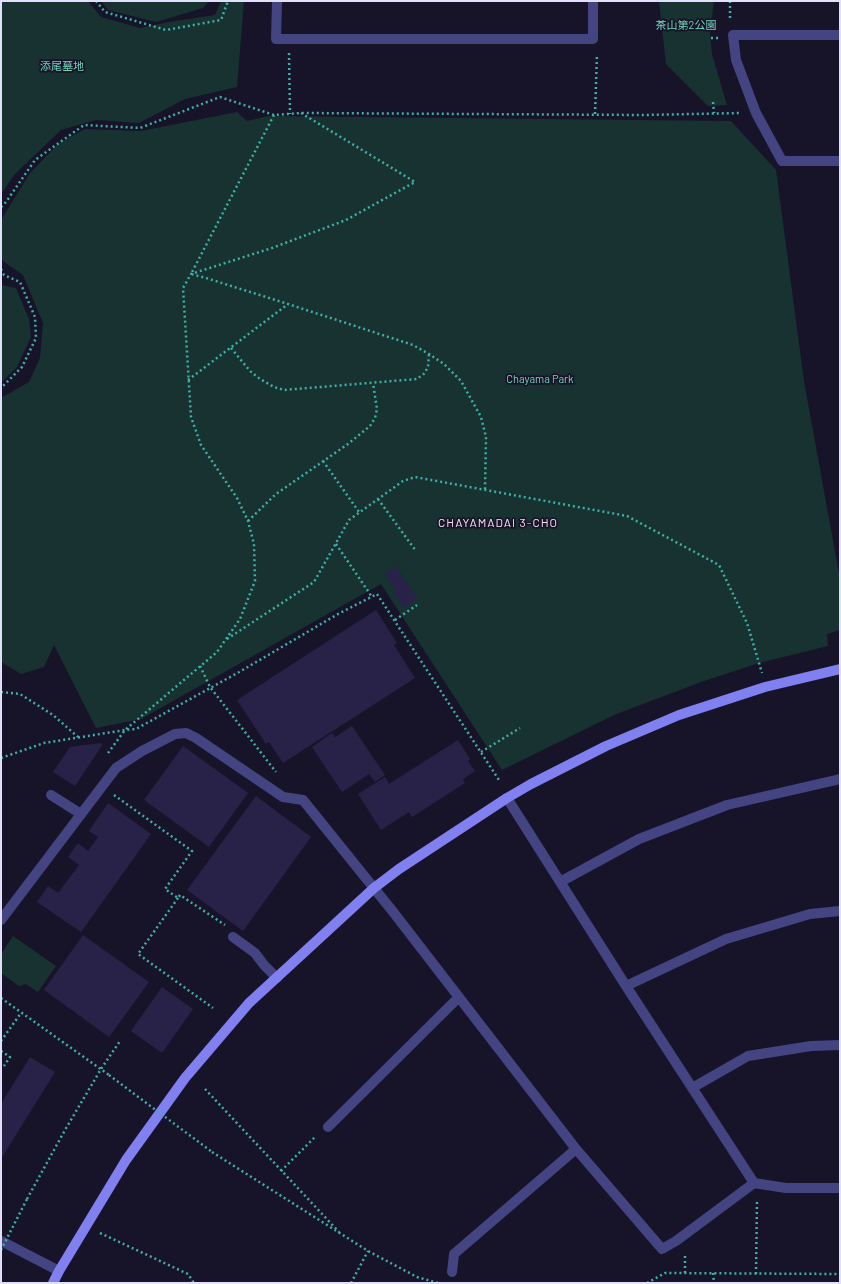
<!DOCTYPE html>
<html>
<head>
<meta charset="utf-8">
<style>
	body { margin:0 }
	#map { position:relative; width:841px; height:1284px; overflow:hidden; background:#171429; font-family:Barlow,sans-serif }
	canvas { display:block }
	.frame { position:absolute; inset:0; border:2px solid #e1dffc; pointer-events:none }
</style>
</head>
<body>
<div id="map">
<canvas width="841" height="1284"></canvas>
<div class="frame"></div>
</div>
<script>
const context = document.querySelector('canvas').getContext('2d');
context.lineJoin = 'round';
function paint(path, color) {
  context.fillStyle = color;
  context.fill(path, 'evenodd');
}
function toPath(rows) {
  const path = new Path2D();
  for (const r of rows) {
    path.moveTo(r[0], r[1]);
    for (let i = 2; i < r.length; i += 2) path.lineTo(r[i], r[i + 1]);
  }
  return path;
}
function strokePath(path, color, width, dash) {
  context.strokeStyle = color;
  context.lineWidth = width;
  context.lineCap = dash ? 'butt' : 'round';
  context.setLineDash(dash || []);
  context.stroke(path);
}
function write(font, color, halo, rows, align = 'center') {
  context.font = font + ' Barlow,"Noto Sans JP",sans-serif';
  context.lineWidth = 3.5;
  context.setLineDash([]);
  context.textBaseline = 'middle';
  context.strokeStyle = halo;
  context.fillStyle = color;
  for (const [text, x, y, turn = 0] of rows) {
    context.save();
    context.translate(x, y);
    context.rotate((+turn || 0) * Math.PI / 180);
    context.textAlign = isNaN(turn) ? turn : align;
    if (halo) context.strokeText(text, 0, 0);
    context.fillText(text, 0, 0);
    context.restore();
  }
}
paint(toPath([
	[1,1,88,1,101,17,140,28,169,22,215,15,221,1,244,1,237,87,185,99,139,123,96,120,61,130,15,174,1,194],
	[101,1,209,1,203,8,156,22,108,10],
	[659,1,714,1,710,33,712,54,727,105,708,106,666,64],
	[237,112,247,121,268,116,731,121,776,170,804,381,840,579,840,630,827,634,828,646,759,663,701,682,614,715,502,770,381,584,141,719,96,728,54,645,44,667,21,674,1,662,1,398,29,382,40,358,43,323,23,275,3,261,1,257,1,220,30,173,59,143,85,129,141,131],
	[1,285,16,288,29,319,31,337,17,367,1,383],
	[13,936,56,966,38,992,26,984,19,986,1,973,1,954]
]), '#173230');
paint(toPath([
	[396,566,418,598,404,608,392,591,395,589,385,574],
	[376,610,397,643,394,645,415,678,283,763,269,742,266,744,237,700],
	[352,726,385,775,375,782,369,774,342,792,312,747,332,733,335,737],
	[458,740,470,759,468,761,475,771,463,779,465,783,412,817,409,812,381,830,358,794,385,777,389,784],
	[100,743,103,744,75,786,53,772,70,747],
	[183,746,248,793,209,847,144,800],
	[256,796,311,837,243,931,187,890],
	[108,803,151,834,81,932,37,902,48,886,58,893,79,865,68,857,78,843,88,851,98,837,89,831],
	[83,935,149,982,109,1037,44,990],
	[162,987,193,1009,162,1053,131,1031],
	[30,1057,55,1072,1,1159,1,1104]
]), '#282248');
strokePath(toPath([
	[96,1,105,12,166,30,221,20,228,1],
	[730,1,730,21],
	[711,38,719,38],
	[289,53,290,114],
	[713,102,714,113],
	[595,114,597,54],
	[274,115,191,274,206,278,288,304,413,345,429,354,444,364,461,381,481,417,486,437,485,490],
	[1,207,6,202,35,160,84,125,140,128,220,97,274,115,301,113,645,115,740,113],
	[1,269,4,275,20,282,35,317,36,338,22,367,1,388],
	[231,348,250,371,260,379,274,387,284,390,417,379,425,373,428,366,429,354],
	[188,380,288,304],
	[323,461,359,512],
	[378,499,416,551],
	[248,521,276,494,348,444,370,426,375,418,377,409,373,383],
	[336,544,372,597],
	[395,620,417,605],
	[227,639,314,582,349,520,403,481,415,477,627,516,719,565,747,623,762,673],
	[200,666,210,687,276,772],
	[1,692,20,694,53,715,78,737],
	[481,752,520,728],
	[108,753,125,730,217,652,240,619,255,581,254,544,248,521,237,498,201,445,191,417,183,288,191,274,272,248,346,220,415,182,301,113],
	[1,758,44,743,125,730,136,729,241,671,338,614,377,594,499,780],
	[114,795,192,851,165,889,178,898,180,895,225,925],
	[178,898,138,954,213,1008],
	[1,998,109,1075],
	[1,1041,21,1013],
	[1,1051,10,1057,4,1066],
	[205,1089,339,1232],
	[212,1152,368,1251,417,1277,438,1283],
	[281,1171,316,1136],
	[27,1199,65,1130,101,1069,120,1041],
	[100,1233,188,1274,194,1283],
	[685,1273,685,1253],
	[713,1273,714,1283],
	[756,1274,757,1200],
	[351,1283,368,1251],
	[647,1283,665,1273,840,1274]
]), '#3eb0a7', 2.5, [2, 3]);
strokePath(toPath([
	[51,795,81,814],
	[233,937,255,953,264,965,277,978]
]), '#454483', 10);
strokePath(toPath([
	[277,1,276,39,593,39,593,1],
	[840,35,733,35,736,60,756,113,782,161,840,161],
	[507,798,626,986,754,1183,786,1188,840,1188],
	[560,882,639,839,727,805,840,779],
	[1,920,116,768,142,751,175,734,186,733,196,738,283,797,303,800,394,913,576,1149,662,1249,676,1241,754,1183],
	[626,986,726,939,810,914,840,911],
	[692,1088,748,1056,811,1046,840,1045],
	[328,1127,459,997],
	[1,1241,59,1271],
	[452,1272,454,1254,576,1149]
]), '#454483', 10);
strokePath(toPath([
	[53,1283,59,1271,126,1160,185,1078,249,1003,374,888,399,869,507,798,531,784,606,746,679,715,765,687,840,669]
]), '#8080f1', 10);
strokePath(toPath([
	[109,1075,212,1152],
	[1,1250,27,1199]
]), '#3eb0a7', 2.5, [2, 3]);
write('11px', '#71d5ba', '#171429', [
	["茶山第2公園",686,25],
	["添尾墓地",62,66],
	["Chayama Park",540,379]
]);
context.letterSpacing = '1px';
write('12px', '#fce0f2', '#171429', [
	["CHAYAMADAI 3-CHO",498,523]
]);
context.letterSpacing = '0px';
</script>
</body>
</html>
